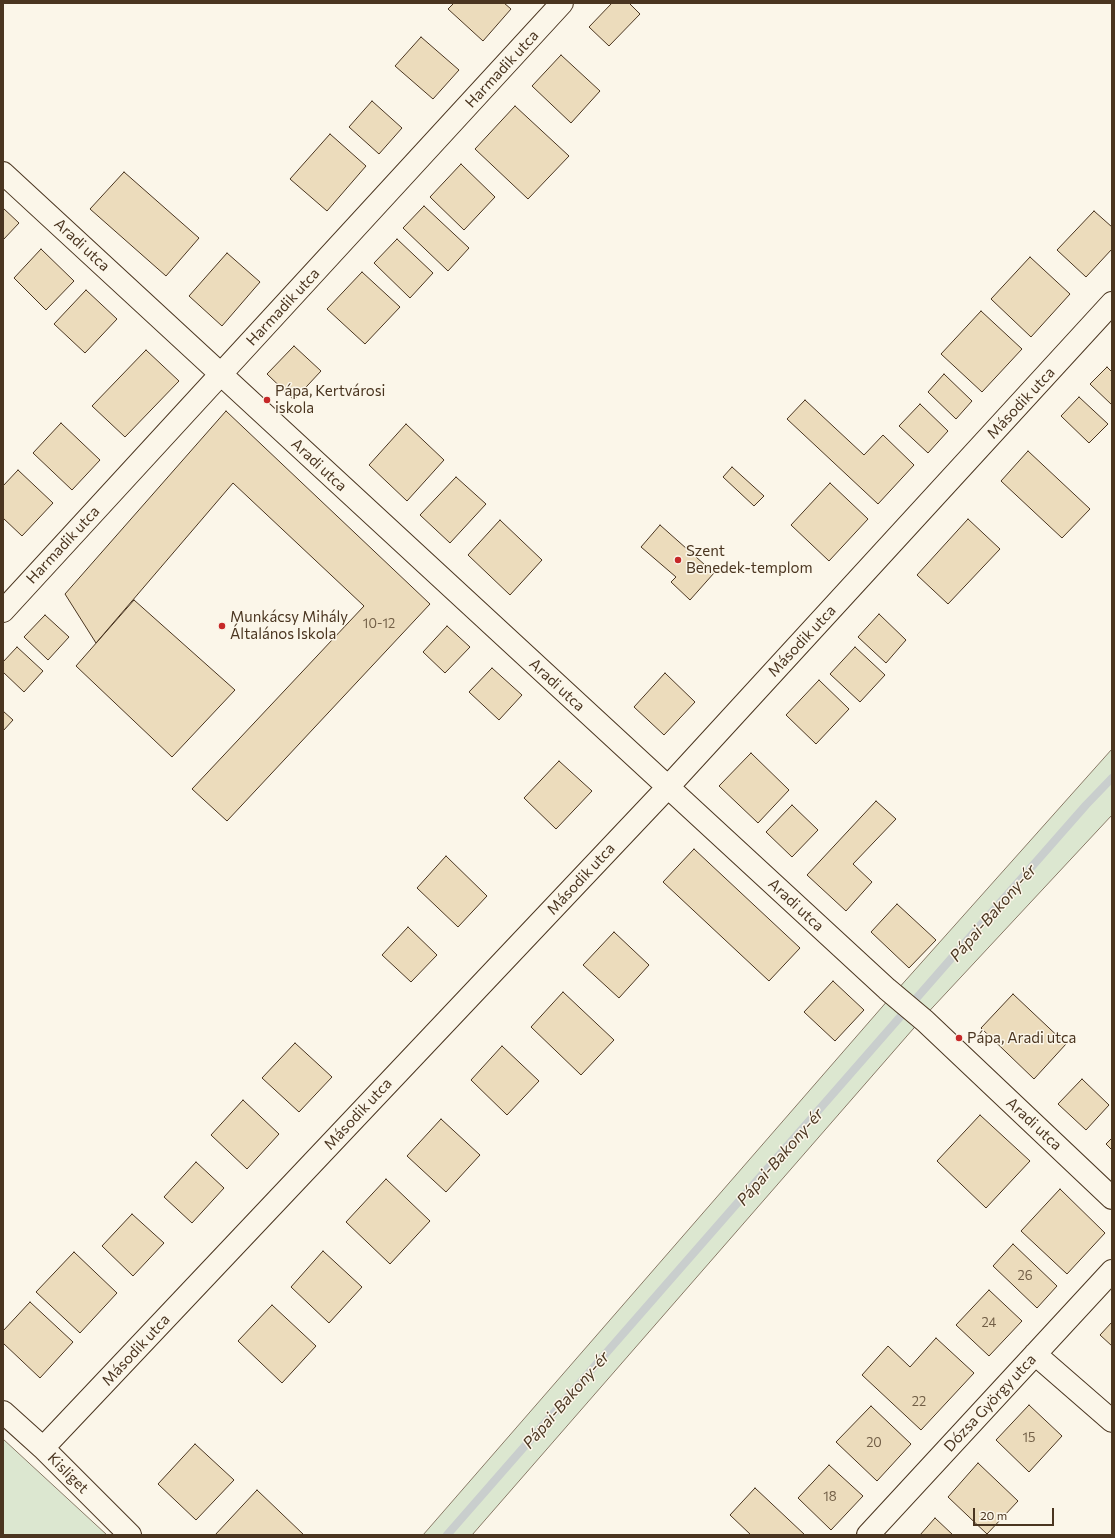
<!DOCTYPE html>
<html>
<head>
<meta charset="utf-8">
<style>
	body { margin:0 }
	#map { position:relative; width:1115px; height:1538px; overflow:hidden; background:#fbf6e9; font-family:Commissioner,sans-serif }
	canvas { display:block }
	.frame { position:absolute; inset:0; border:4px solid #4a3520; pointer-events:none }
	.scale { position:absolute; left:973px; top:1508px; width:81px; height:18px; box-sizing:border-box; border:2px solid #4a3520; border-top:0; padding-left:5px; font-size:12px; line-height:14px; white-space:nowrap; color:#4a3520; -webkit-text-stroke:3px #fbf6e9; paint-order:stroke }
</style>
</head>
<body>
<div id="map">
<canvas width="1115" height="1538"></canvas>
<div class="frame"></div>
<div class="scale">20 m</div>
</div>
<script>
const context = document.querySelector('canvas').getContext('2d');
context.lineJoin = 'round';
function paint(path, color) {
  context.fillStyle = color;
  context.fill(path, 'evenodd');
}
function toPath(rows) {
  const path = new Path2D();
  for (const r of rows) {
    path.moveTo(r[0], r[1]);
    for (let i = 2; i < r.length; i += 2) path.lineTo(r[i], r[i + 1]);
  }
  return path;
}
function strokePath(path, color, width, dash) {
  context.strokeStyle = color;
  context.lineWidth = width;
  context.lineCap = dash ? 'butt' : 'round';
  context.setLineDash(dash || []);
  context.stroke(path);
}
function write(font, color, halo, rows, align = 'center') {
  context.font = font + ' Commissioner,sans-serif';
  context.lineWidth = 3;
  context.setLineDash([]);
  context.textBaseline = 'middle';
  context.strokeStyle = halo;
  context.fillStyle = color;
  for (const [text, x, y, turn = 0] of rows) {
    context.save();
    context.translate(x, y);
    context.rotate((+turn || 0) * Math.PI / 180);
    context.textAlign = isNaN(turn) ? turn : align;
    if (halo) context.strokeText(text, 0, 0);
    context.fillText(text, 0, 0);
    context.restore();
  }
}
const green = toPath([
	[1112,749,1112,815,920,1021,472,1535,423,1535,889,999,1112,749],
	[3,1439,107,1535,3,1535,3,1439]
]);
paint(green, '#dce7d0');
strokePath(green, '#887966', 1);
strokePath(toPath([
	[447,1535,963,945,1086,805,1112,778]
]), '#c9cecd', 8);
const building = toPath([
	[454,3,504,3,511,9,483,41,448,9,454,3],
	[612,3,629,3,640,14,609,46,589,27,612,3],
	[421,37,459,70,433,99,395,66,421,37],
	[561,55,600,91,571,123,532,86,561,55],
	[372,101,402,128,379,154,349,127,372,101],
	[515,106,569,156,528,199,475,149,515,106],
	[330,134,366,166,327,211,290,179,330,134],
	[461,164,495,197,464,230,430,197,461,164],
	[124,172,199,238,166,276,90,209,124,172],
	[424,206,469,248,448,271,403,228,424,206],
	[3,208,19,223,3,240,3,208],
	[1094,211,1112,227,1112,249,1086,277,1057,250,1094,211],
	[397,239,433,273,410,298,374,263,397,239],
	[41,249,74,281,46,310,14,278,41,249],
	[227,253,260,282,222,326,189,296,227,253],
	[1030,257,1070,294,1031,337,991,299,1030,257],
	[362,272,400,307,365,344,327,309,362,272],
	[86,290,117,319,85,353,54,324,86,290],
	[981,311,1022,349,982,392,941,354,981,311],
	[294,346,321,371,294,400,267,374,294,346],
	[146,350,179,381,125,437,92,406,146,350],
	[1107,367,1112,372,1112,405,1090,384,1107,367],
	[944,374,972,401,956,419,928,392,944,374],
	[1079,397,1108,424,1089,443,1061,416,1079,397],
	[805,400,864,455,883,435,914,465,878,504,787,419,805,400],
	[920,404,948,431,928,453,899,426,920,404],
	[226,411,430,604,227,821,192,789,364,606,233,483,96,643,65,594,226,411],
	[61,423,100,460,72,490,33,453,61,423],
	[406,424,444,460,407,501,369,465,406,424],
	[1028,451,1090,509,1062,538,1001,481,1028,451],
	[732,467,764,496,754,506,723,477,732,467],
	[18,470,53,503,22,536,3,518,3,486,18,470],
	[456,477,486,504,450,543,420,515,456,477],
	[830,483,868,519,829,561,791,525,830,483],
	[968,519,1000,549,948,604,917,575,968,519],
	[500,520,542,560,510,595,468,555,500,520],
	[660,525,714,573,690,600,671,582,676,577,641,547,660,525],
	[134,600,235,690,172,757,76,666,134,600],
	[879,614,906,640,886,663,858,637,879,614],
	[45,615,69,637,48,660,24,637,45,615],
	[447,626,470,647,445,673,423,652,447,626],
	[17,647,43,671,24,692,3,672,3,662,17,647],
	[855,647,885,675,860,702,830,674,855,647],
	[492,668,522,695,499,720,469,692,492,668],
	[665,673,695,702,664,735,634,707,665,673],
	[819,680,849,709,816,744,786,715,819,680],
	[3,711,13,720,3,731,3,711],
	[751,753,789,790,758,823,719,786,751,753],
	[559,761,592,791,556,829,524,798,559,761],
	[876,801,896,819,853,864,872,882,846,911,807,875,876,801],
	[792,805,818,830,792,857,766,832,792,805],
	[694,849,800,948,769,981,663,882,694,849],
	[446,856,487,896,458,927,417,888,446,856],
	[897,904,936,940,909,968,871,932,897,904],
	[408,927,437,955,411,982,382,955,408,927],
	[614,932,649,965,619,998,583,965,614,932],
	[833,981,864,1010,835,1041,804,1012,833,981],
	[563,992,614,1040,581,1075,531,1027,563,992],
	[1013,994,1066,1044,1034,1079,981,1028,1013,994],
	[295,1043,332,1077,299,1112,262,1078,295,1043],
	[502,1046,539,1081,507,1115,471,1080,502,1046],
	[1082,1079,1109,1105,1086,1130,1058,1104,1082,1079],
	[243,1100,279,1134,247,1169,211,1135,243,1100],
	[980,1115,1030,1161,986,1208,937,1161,980,1115],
	[441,1119,480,1155,446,1192,407,1156,441,1119],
	[1112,1138,1112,1150,1106,1144,1112,1138],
	[196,1162,224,1188,192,1223,164,1197,196,1162],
	[386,1179,430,1221,390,1264,346,1222,386,1179],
	[1060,1189,1105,1233,1067,1274,1021,1231,1060,1189],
	[132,1214,164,1243,133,1276,102,1246,132,1214],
	[1013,1244,1057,1286,1037,1308,993,1266,1013,1244],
	[323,1251,362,1287,329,1323,291,1287,323,1251],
	[74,1252,117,1293,80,1333,36,1292,74,1252],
	[989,1290,1022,1321,989,1356,956,1325,989,1290],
	[30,1302,73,1342,40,1378,3,1343,3,1331,30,1302],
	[272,1305,316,1346,282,1383,238,1341,272,1305],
	[1112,1322,1112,1346,1100,1335,1112,1322],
	[936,1338,974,1373,921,1430,862,1375,888,1346,910,1367,936,1338],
	[1029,1405,1062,1436,1029,1472,996,1440,1029,1405],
	[871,1406,911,1444,877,1481,836,1442,871,1406],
	[195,1444,234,1480,196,1520,158,1484,195,1444],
	[978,1463,1018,1501,987,1534,948,1497,978,1463],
	[829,1465,863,1496,831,1530,798,1498,829,1465],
	[755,1488,805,1535,751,1535,730,1515,755,1488],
	[257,1490,304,1535,215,1535,257,1490],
	[935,1518,953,1535,920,1535,935,1518]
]);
paint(building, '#ecdcbc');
strokePath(building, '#4a3520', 1);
const minor = toPath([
	[3,173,668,787,887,989,925,1021,1112,1198],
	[3,611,562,3],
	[1035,1354,1112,1421],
	[3,1412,43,1448,130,1535],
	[43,1448,668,787,1112,303],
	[868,1535,1112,1271]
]);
strokePath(minor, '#4a3520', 24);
strokePath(minor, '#fbf6e9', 22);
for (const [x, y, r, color] of [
	[267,400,4,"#c62828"],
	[678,560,4,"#c62828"],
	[222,626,4,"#c62828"],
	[959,1038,4,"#c62828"]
]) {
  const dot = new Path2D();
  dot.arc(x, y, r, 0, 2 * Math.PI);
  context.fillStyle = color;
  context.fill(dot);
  strokePath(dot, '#fbf6e9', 1.5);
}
write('13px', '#725f47', null, [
	["10-12",379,624],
	["26",1025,1276],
	["24",989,1323],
	["22",919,1402],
	["15",1029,1438],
	["20",874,1443],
	["18",830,1497]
]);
write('15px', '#4a3520', '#fbf6e9', [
	["Harmadik utca",502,69,-47],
	["Aradi utca",82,245,43],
	["Harmadik utca",283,307,-47],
	["Második utca",1021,403,-47],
	["Aradi utca",319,465,43],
	["Harmadik utca",63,545,-47],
	["Második utca",802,641,-47],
	["Aradi utca",557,685,43],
	["Második utca",581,879,-47],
	["Aradi utca",796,905,43],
	["Második utca",358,1114,-47],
	["Aradi utca",1034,1124,43],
	["Második utca",136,1350,-47],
	["Dózsa György utca",990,1403,-47],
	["Kisliget",68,1473,45]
]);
write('15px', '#4a3520', '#fbf6e9', [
	["Pápa, Kertvárosi",275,391],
	["iskola",275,408],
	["Szent",686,551],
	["Benedek-templom",686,568],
	["Munkácsy Mihály",230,617],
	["Általános Iskola",230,634],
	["Pápa, Aradi utca",967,1038]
], 'left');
write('italic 16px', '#4a3520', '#fbf6e9', [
	["Pápai-Bakony-ér",993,913,-49],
	["Pápai-Bakony-ér",780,1157,-49],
	["Pápai-Bakony-ér",566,1400,-49]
]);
</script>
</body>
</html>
